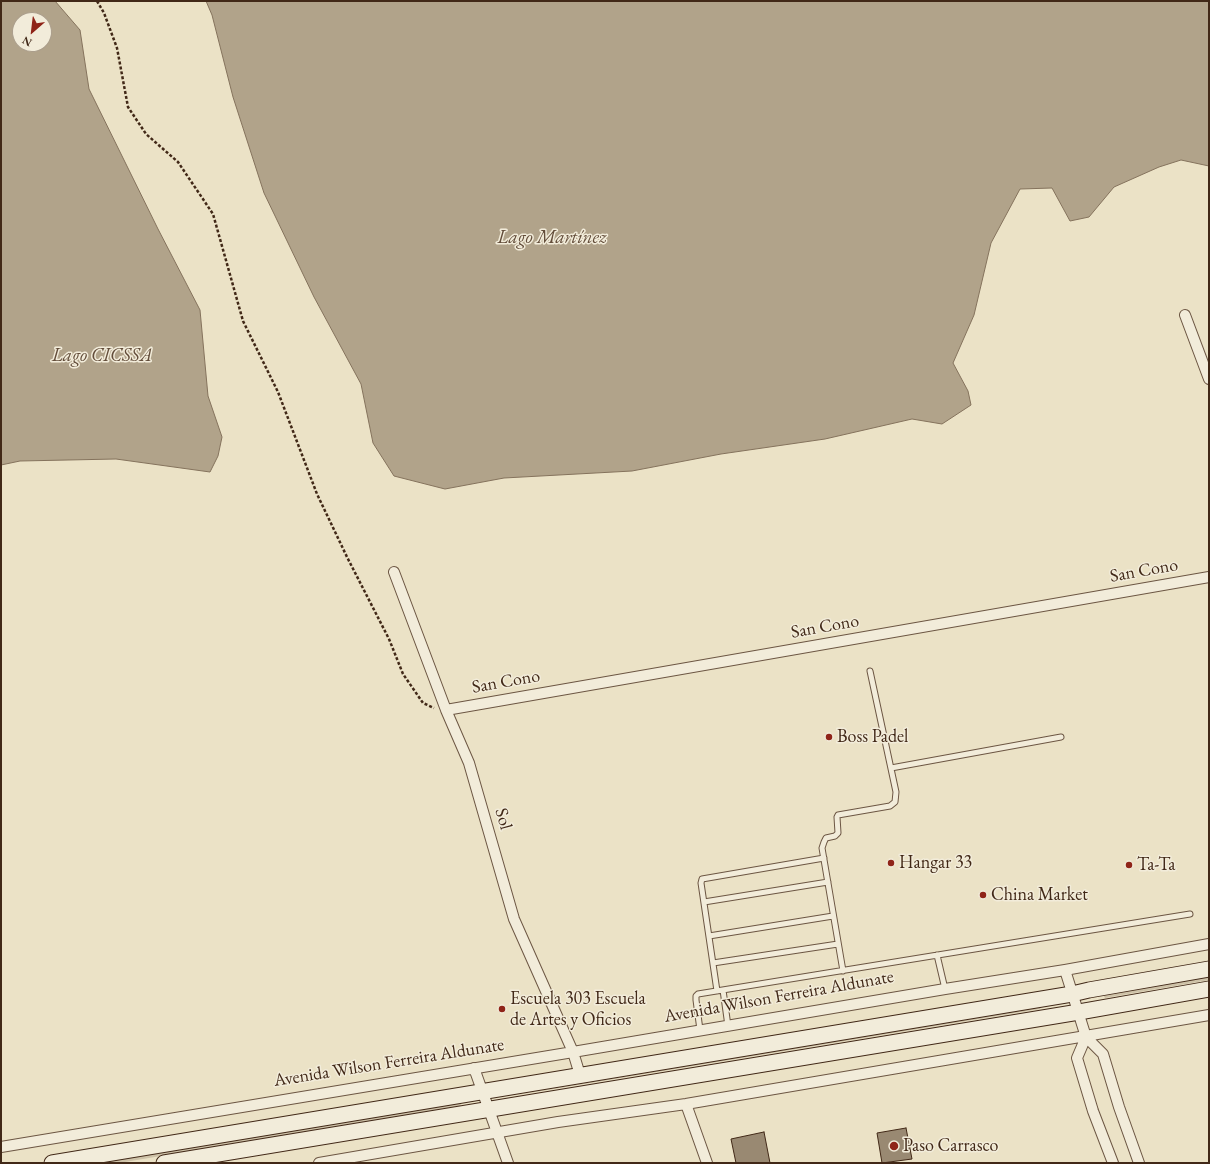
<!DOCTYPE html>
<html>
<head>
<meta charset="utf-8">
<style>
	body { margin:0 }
	#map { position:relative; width:1210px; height:1164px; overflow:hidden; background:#ebe2c6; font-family:"EB Garamond",serif }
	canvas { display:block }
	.frame { position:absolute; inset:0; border:2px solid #412817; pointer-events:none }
	.north { position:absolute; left:12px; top:12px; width:40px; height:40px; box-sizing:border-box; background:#f2ecda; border:1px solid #ab9e8c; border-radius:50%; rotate:208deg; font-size:11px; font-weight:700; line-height:16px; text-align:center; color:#412817 }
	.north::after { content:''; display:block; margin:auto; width:14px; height:18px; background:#8f2418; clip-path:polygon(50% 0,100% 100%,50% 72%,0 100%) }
</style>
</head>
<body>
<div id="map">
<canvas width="1210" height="1164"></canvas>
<div class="frame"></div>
<div class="north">N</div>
</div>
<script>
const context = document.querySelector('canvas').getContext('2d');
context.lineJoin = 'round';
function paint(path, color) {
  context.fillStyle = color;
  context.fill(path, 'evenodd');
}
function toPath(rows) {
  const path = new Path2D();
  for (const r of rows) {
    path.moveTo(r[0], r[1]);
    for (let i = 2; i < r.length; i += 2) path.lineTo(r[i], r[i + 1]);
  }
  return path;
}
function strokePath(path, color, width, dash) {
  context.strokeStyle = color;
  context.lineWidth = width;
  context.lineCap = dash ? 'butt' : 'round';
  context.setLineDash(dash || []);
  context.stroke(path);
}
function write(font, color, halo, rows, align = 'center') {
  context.font = font + ' "EB Garamond",serif';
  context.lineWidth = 3;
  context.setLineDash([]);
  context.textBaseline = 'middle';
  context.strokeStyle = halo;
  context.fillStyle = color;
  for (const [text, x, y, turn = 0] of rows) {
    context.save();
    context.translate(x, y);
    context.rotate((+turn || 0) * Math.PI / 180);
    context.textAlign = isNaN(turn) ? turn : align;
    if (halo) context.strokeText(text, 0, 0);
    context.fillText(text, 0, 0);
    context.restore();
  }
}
paint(toPath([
	[1209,977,1209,980,1105,998,1104,996],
	[1039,1006,1041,1007,1040,1009,517,1095,516,1095],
	[460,1103,461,1104,460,1106,119,1163,101,1163]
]), '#cec2a8');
const water = toPath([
	[1,1,55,1,80,30,89,89,158,229,200,310,208,396,222,437,218,456,210,472,116,459,20,461,1,465,1,1],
	[20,20,44,20,44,44,20,44,20,20],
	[206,1,1209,1,1209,166,1181,160,1159,167,1114,187,1089,217,1070,221,1052,188,1020,189,991,243,974,315,953,363,968,391,971,405,942,424,912,419,825,439,721,454,632,471,504,478,445,489,394,476,373,443,361,384,314,297,264,193,233,97,212,15,206,1]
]);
paint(water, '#b1a38a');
strokePath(water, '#84725c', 1);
const building = toPath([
	[906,1128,912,1159,882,1163,877,1133,906,1128],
	[764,1132,770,1163,736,1163,731,1139,764,1132]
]);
paint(building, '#998972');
strokePath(building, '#412817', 1);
const service = toPath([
	[891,768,1061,737],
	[704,902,828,882],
	[709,936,833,916],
	[937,955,945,989],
	[713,963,838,944],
	[843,971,822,848,824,842,826,838,835,836,838,833,837,817,838,815,890,806,895,802,896,792,870,671],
	[723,990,728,1026],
	[717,991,701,883,702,879,824,858],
	[700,1030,696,1000,696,996,698,994,1190,914]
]);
const minor = toPath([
	[1185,315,1209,379],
	[394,572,446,710,469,763,514,919,573,1052,580,1075],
	[446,710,1209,577],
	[1065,970,1086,1037],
	[1086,1037,1103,1054,1119,1107,1139,1163],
	[1086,1037,1077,1058,1093,1111,1113,1163],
	[474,1068,508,1163],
	[686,1104,707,1163],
	[1,1147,573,1052,945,989,1065,970,1209,944],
	[319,1163,558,1122,686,1104,1209,1015]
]);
const secondary = toPath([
	[52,1163,1072,994,1089,990,1209,969],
	[164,1163,1079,1012,1209,989]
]);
strokePath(service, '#6c5643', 7);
strokePath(minor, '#6c5643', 12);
strokePath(secondary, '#412817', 17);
strokePath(toPath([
	[97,1,104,13,117,48,128,107,146,134,178,162,213,214,243,321,278,392,317,494,347,557,389,639,403,674,423,703,434,708]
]), '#412817', 2.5, [3, 2]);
strokePath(service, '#f2ecda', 5);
strokePath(minor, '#f2ecda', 10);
strokePath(secondary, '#f2ecda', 15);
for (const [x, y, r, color] of [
	[829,737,4,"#8f2418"],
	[891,863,4,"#8f2418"],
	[1129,865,4,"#8f2418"],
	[983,895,4,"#8f2418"],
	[502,1009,4,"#8f2418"],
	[894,1146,5,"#8f2418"]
]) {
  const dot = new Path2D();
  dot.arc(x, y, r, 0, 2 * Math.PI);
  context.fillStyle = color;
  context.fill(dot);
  strokePath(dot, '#f2ecda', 1.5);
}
write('18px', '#412817', '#f2ecda', [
	["San Cono",1144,571,-10],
	["San Cono",825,627,-10],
	["San Cono",506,682,-10],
	["Sol",503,819,74],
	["Avenida Wilson Ferreira Aldunate",779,997,-10],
	["Avenida Wilson Ferreira Aldunate",389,1063,-9]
]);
write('18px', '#412817', '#f2ecda', [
	["Boss Padel",837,737],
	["Hangar 33",899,863],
	["Ta-Ta",1137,865],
	["China Market",991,895],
	["Escuela 303 Escuela",510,999],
	["de Artes y Oficios",510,1020],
	["Paso Carrasco",903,1146]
], 'left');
write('italic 19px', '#634d3a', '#f2ecda', [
	["Lago Martínez",552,238],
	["Lago CICSSA",102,356]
]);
</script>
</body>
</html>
